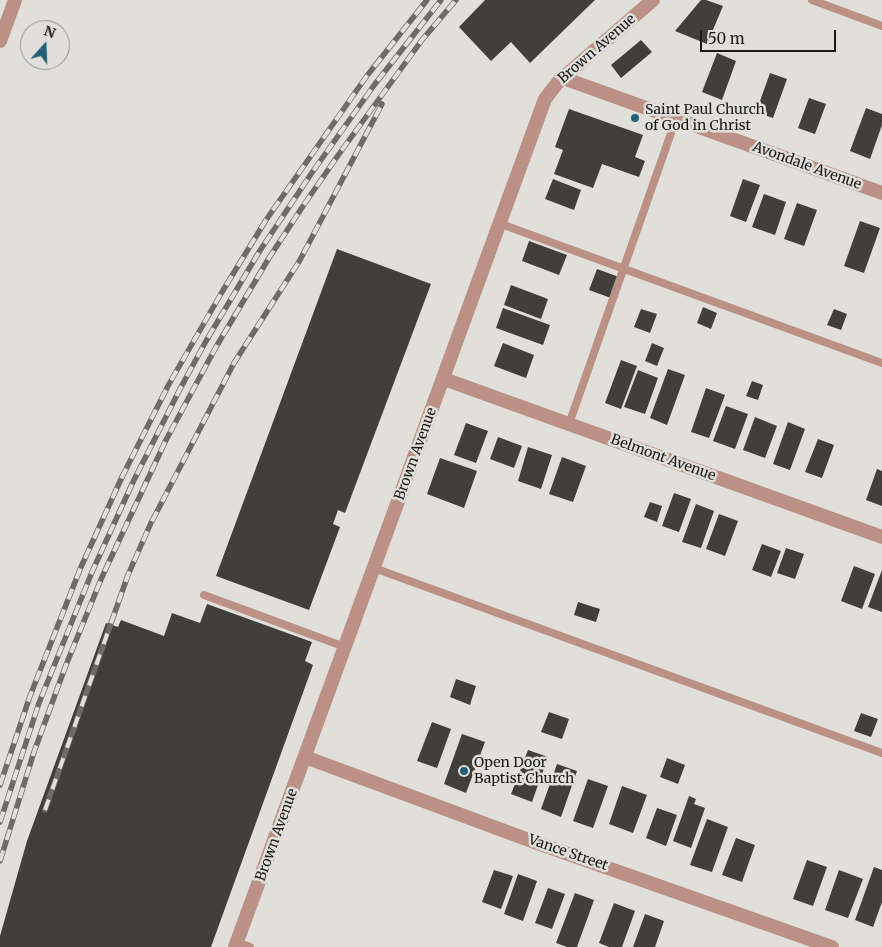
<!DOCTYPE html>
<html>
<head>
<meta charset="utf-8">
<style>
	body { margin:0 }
	#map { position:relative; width:882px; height:947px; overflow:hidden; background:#e0dfda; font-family:Merriweather,serif }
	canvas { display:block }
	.north { position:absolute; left:20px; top:20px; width:50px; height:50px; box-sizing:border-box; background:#e0dfda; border:1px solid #91908c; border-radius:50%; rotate:20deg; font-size:14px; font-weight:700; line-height:20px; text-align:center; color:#1a1917 }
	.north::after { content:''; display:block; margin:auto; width:18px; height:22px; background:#245d77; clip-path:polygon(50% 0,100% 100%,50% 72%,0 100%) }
	.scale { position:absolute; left:700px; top:30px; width:136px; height:22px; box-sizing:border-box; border:2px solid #1a1917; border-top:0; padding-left:6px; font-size:15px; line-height:18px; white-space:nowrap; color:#1a1917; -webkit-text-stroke:4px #e0dfda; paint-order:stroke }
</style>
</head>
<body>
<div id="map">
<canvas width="882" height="947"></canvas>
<div class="north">N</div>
<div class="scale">50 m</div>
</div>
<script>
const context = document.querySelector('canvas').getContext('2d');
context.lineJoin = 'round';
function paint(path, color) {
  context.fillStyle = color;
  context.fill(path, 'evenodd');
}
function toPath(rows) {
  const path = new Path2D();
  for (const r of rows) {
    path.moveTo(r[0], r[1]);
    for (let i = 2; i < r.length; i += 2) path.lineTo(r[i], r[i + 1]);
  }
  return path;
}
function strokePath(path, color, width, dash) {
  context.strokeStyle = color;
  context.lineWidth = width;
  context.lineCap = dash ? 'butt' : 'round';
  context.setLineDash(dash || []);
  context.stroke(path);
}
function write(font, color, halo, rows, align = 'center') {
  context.font = font + ' Merriweather,serif';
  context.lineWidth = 5;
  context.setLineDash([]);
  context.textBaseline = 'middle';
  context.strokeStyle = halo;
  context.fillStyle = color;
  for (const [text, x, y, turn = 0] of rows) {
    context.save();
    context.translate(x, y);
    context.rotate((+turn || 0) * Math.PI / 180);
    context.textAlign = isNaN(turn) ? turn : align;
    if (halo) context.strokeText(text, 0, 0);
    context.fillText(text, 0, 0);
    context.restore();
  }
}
paint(toPath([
	[485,0,595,0,530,63,511,42,491,61,459,27],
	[701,0,706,0,723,6,707,44,675,31],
	[641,40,652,52,621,78,611,65],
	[717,53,736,61,722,100,702,92],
	[770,73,787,79,773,118,756,112],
	[809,98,826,104,815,134,798,128],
	[866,108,882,114,882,125,870,159,850,151],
	[569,109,643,135,635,157,645,161,639,177,602,164,593,188,554,174,563,150,555,147],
	[553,179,581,190,574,210,545,199],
	[743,179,760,185,746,222,730,216],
	[764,194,786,202,775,235,752,227],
	[797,203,817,210,804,246,784,239],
	[860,221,880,228,864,273,844,266],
	[529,241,567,255,559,275,522,261],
	[337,249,431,284,345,513,338,510,333,524,340,527,309,610,216,576],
	[597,269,619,277,611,298,589,290],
	[511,285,548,299,541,319,504,305],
	[703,307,717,313,711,329,697,323],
	[503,308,550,325,543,345,496,328],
	[641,309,657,314,650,333,634,327],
	[834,309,847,314,841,330,827,325],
	[503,343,534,355,526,378,494,366],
	[652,343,664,348,657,366,645,361],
	[621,360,637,366,621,409,605,403],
	[668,369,685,375,667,425,650,418],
	[638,370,658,378,645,414,624,407],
	[752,381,763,385,758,400,746,396],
	[706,388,725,395,709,438,691,432],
	[726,406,748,414,735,449,713,441],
	[755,417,777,426,765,458,743,450],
	[788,422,805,429,790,470,773,464],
	[466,423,488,431,476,463,454,455],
	[498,437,522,446,514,468,490,459],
	[818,439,834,445,822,478,805,472],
	[528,447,552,455,541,489,518,481],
	[562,457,586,466,573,502,549,494],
	[440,458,477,471,464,508,427,494],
	[877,469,882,471,882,506,866,500],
	[674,493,691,499,679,532,662,526],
	[650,502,662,506,657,522,644,517],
	[696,504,714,511,701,548,682,542],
	[719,514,738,521,725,556,706,549],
	[762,544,781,551,771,577,752,570],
	[786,548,804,554,795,579,777,573],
	[854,566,875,574,862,609,841,601],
	[882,570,882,612,868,607],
	[578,602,600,609,596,622,574,615],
	[207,604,312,642,305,661,313,665,211,947,0,947,0,936,27,841,106,623,118,627,121,620,164,636,172,613,200,623],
	[456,679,476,686,470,705,450,697],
	[549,712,569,719,562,739,541,732],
	[861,713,878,719,871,737,854,731],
	[432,722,451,729,437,768,417,761],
	[462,734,485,742,466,793,444,784],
	[528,750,548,757,532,802,511,794],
	[667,758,685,765,678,784,660,777],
	[557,764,577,771,561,817,541,809],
	[588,779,608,786,593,828,573,821],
	[622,786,647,795,633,833,609,824],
	[689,796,696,799,694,804,705,808,691,848,673,841],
	[657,808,677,815,666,846,646,838],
	[707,819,728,827,712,872,690,865],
	[736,838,755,845,742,882,722,875],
	[807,860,827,867,813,906,793,899],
	[874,867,882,870,882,902,873,927,855,920],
	[494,870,513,876,501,909,482,902],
	[839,870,863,879,848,918,825,910],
	[518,874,537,881,523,921,504,914],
	[548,888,565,894,552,929,535,923],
	[575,893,594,900,577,947,567,947,556,943],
	[614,903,635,911,622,947,609,947,599,943],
	[645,914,664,921,655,947,633,947]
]), '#403f3b');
strokePath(toPath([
	[812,0,882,26],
	[501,224,882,363],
	[569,424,676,119],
	[374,568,882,753],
	[204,595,345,647],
	[237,942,250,947]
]), '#ba9184', 8);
strokePath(toPath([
	[0,41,15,0],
	[563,78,882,193],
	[444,379,882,537],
	[305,757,537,843,832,947],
	[235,947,545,99,559,81,653,0]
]), '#ba9184', 14);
const rail = toPath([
	[0,785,30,696,81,567,122,477,169,384,222,292,266,220,366,77,427,0],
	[45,810,128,575,150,525,234,363,300,260,382,104],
	[0,822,39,703,92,572,133,482,180,389,206,341,259,252,311,174,375,84,441,0],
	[0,861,34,752,66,665,102,577,166,440,216,347,269,258,303,206,339,154,422,40,456,0]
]);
strokePath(rail, '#6c6b67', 5.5);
strokePath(rail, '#e0dfda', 4, [11]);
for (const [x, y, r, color] of [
	[635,118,5,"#245d77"],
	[464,771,5,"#245d77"]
]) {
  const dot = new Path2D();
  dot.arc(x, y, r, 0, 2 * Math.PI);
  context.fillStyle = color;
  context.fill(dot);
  strokePath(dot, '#e0dfda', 2);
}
write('14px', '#1a1917', '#e0dfda', [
	["Brown Avenue",597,49,-41],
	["Avondale Avenue",807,166,20],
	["Brown Avenue",416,454,-70],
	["Belmont Avenue",663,458,20],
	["Brown Avenue",277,835,-70],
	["Vance Street",568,853,19]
]);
write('14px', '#1a1917', '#e0dfda', [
	["Saint Paul Church",645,110],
	["of God in Christ",645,126],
	["Open Door",474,763],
	["Baptist Church",474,779]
], 'left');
</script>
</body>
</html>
